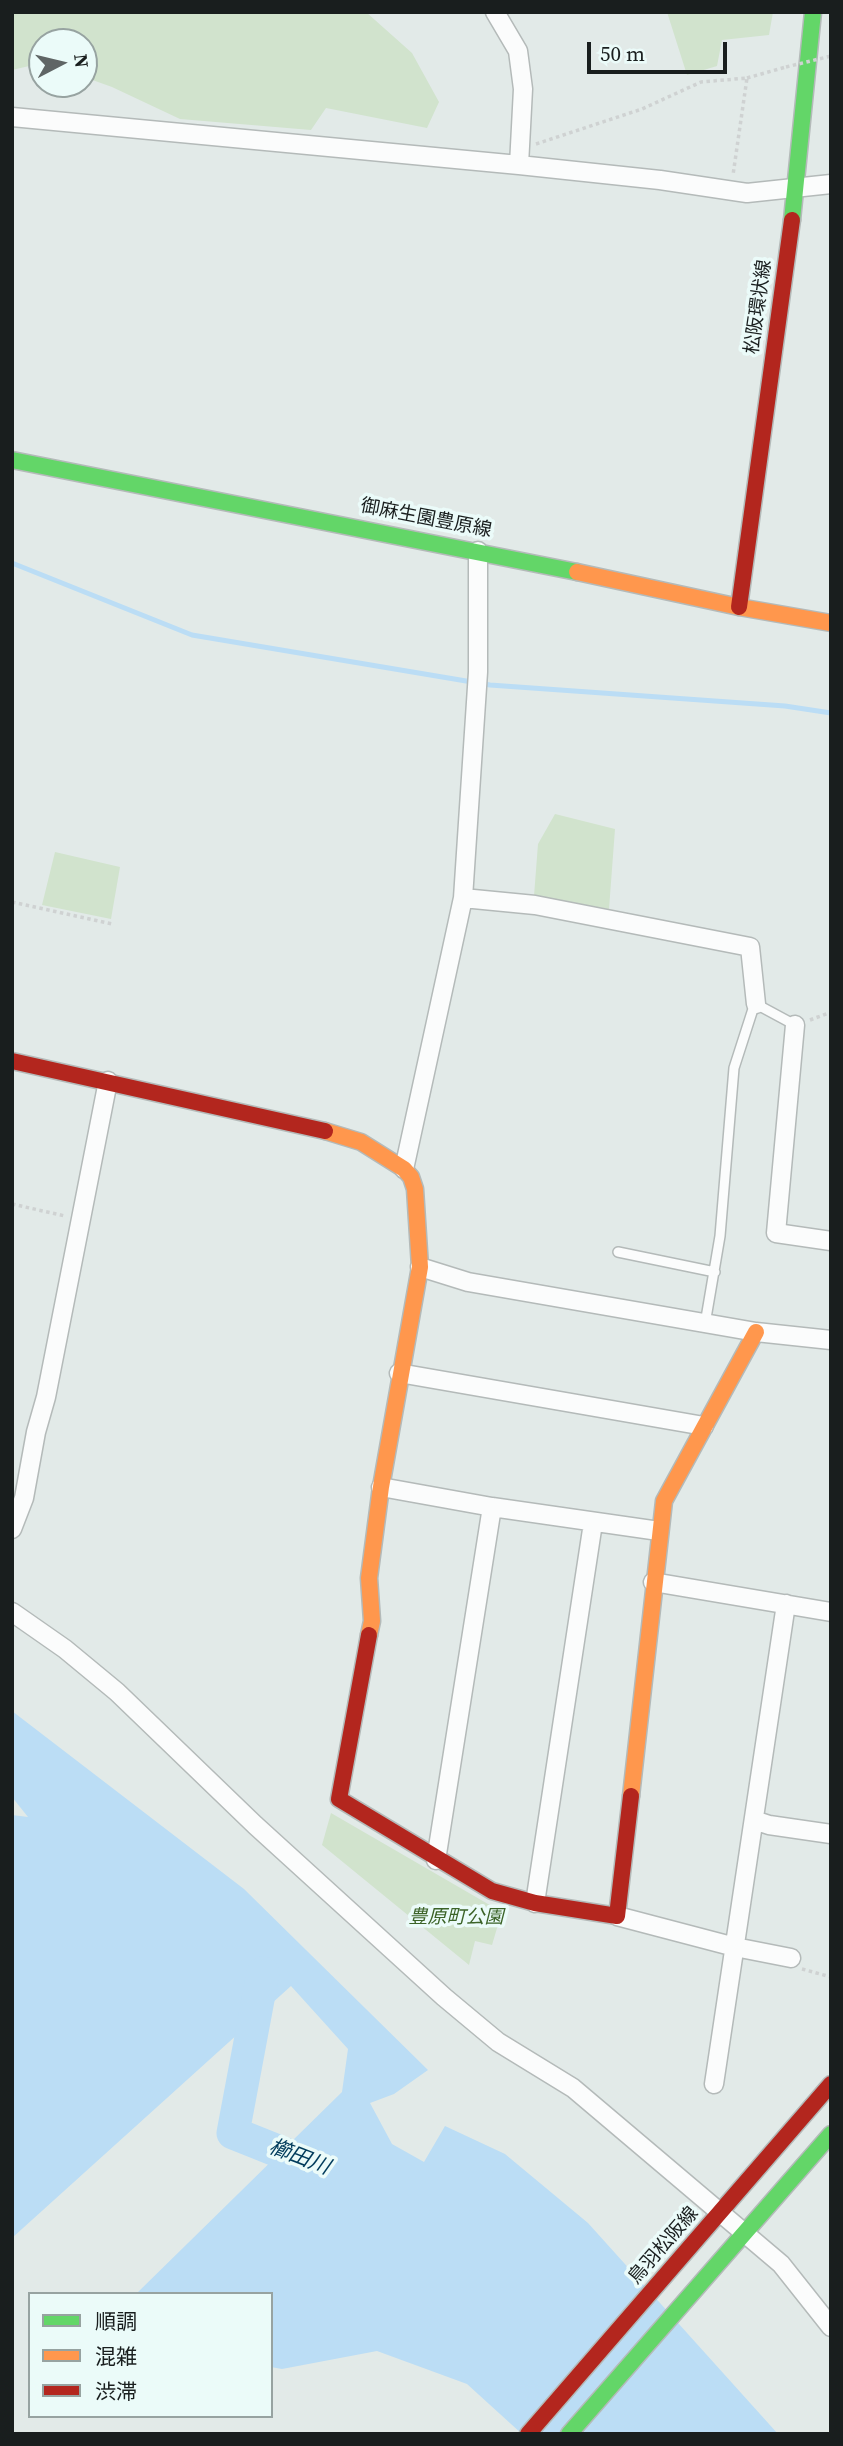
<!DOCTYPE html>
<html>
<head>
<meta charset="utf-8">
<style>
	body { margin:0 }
	#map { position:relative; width:843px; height:2446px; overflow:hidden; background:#e2eae8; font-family:"Source Serif 4","Noto Sans JP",serif }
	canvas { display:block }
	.frame { position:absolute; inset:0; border:14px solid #191e1e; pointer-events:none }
	.legend { position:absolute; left:28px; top:2292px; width:245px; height:126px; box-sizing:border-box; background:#ebfbf9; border:2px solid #97a3a1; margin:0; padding:9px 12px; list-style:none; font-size:21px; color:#191e1e }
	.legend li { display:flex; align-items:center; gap:14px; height:35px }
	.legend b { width:35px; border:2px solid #97a3a1 }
	.north { position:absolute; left:28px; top:28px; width:70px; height:70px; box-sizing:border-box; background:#ebfbf9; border:2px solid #97a3a1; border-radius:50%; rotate:83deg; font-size:19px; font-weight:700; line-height:28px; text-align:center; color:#191e1e }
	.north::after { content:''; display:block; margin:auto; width:24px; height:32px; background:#5f6565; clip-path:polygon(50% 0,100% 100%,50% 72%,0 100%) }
	.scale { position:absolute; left:587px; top:42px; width:140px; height:32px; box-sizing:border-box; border:4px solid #191e1e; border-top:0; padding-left:9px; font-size:21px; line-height:24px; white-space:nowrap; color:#191e1e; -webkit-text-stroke:5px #ebfbf9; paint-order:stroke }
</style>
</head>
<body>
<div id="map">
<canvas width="843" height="2446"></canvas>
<div class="frame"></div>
<ul class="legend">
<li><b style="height:9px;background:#63d668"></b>順調</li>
<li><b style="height:9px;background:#ff974d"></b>混雑</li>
<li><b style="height:9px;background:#b3261e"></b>渋滞</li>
</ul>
<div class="north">N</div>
<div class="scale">50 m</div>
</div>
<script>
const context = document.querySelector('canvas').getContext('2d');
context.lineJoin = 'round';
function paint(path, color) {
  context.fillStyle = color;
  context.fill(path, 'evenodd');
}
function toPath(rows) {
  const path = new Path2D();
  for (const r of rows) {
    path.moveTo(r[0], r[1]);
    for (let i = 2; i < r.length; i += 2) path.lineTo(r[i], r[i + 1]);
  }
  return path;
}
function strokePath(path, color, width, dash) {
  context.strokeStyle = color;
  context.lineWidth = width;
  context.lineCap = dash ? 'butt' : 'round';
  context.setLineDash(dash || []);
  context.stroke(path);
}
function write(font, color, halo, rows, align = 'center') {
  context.font = font + ' "Source Serif 4","Noto Sans JP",serif';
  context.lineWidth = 7;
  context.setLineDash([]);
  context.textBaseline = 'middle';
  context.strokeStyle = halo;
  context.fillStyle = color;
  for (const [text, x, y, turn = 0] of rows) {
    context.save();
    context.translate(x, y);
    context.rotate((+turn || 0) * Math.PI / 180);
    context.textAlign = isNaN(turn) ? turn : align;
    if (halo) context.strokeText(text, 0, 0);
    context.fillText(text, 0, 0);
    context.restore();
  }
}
paint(toPath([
	[12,12,366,12,412,53,439,102,427,128,326,108,311,130,180,119,112,87,84,77,84,42,42,42,42,63,12,70],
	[667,12,773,12,769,35,722,40,717,66,687,75],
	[555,814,615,829,609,909,534,896,538,844],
	[55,852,120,867,111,919,42,905],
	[331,1813,488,1904,503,1908,492,1945,475,1941,469,1965,322,1845]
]), '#d1e3cd');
paint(toPath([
	[12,1711,244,1889,428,2070,394,2094,370,2103,392,2144,424,2162,445,2126,505,2154,588,2223,778,2434,522,2434,467,2384,377,2351,282,2369,271,2367,271,2294,136,2294,342,2092,348,2049,291,1986,12,2238,12,1815,28,1817,12,1797]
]), '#bbddf5');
strokePath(toPath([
	[12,563,192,635,490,685,785,706,831,713]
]), '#bbddf5', 5);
strokePath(toPath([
	[263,1973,233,2133,323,2169]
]), '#bbddf5', 33);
const lane = toPath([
	[618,1252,715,1272],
	[705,1324,720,1236,734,1068,753,1009,756,1004,795,1025]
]);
const street = toPath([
	[495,12,518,51,523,89,519,165],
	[12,117,519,165,660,180,747,193,831,184],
	[463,898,535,905,750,947,756,1004],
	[795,1025,776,1233,831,1241],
	[404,1169,463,898,478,672,478,551],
	[420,1267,468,1282,756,1332,831,1340],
	[399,1373,704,1426],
	[381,1487,492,1507,659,1531],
	[12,1529,24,1498,36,1432,46,1397,108,1081],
	[653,1582,831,1612],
	[12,1612,65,1649,117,1692,255,1825,444,1997,498,2042,573,2088,781,2264,831,2327],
	[754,1820,769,1825,831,1834],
	[436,1860,492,1507],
	[535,1903,593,1523],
	[617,1916,735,1947,791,1958],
	[714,2084,786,1604]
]);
const fast = toPath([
	[792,220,813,12],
	[12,460,577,572],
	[569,2434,831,2134]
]);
const slow = toPath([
	[577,572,739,607,831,623],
	[325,1131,361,1142,404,1169,411,1177,415,1189,420,1267,381,1487,369,1578,372,1621,369,1635],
	[631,1796,664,1501,756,1332]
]);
const jam = toPath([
	[739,607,792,220],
	[12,1061,325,1131],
	[369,1635,339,1799,492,1891,535,1903,617,1916,631,1796],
	[528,2434,831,2084]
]);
strokePath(lane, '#b4bab9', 12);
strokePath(street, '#b4bab9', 21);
strokePath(fast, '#b4bab9', 19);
strokePath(slow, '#b4bab9', 19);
strokePath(jam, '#b4bab9', 19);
strokePath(toPath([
	[747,78,786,67],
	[536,144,642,109,701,82,747,78,733,175],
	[12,902,112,924],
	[810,1020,831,1012],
	[12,1204,65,1216],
	[802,1969,831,1977]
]), '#cfd2d2', 3.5, [3.5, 3.5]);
strokePath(lane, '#fbfcfc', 9);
strokePath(street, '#fbfcfc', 18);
strokePath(fast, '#63d668', 16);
strokePath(slow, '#ff974d', 16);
strokePath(jam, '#b3261e', 16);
strokePath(toPath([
	[786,67,831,56]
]), '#cfd2d2', 3.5, [3.5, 3.5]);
write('19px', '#191e1e', '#ebfbf9', [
	["松阪環状線",759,307,-82],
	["御麻生園豊原線",426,519,11],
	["鳥羽松阪線",664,2246,-49]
]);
write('italic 19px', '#3c6328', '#ebfbf9', [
	["豊原町公園",456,1918]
]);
write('italic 21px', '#003b5b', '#ebfbf9', [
	["櫛田川",299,2158,21]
]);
</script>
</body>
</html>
